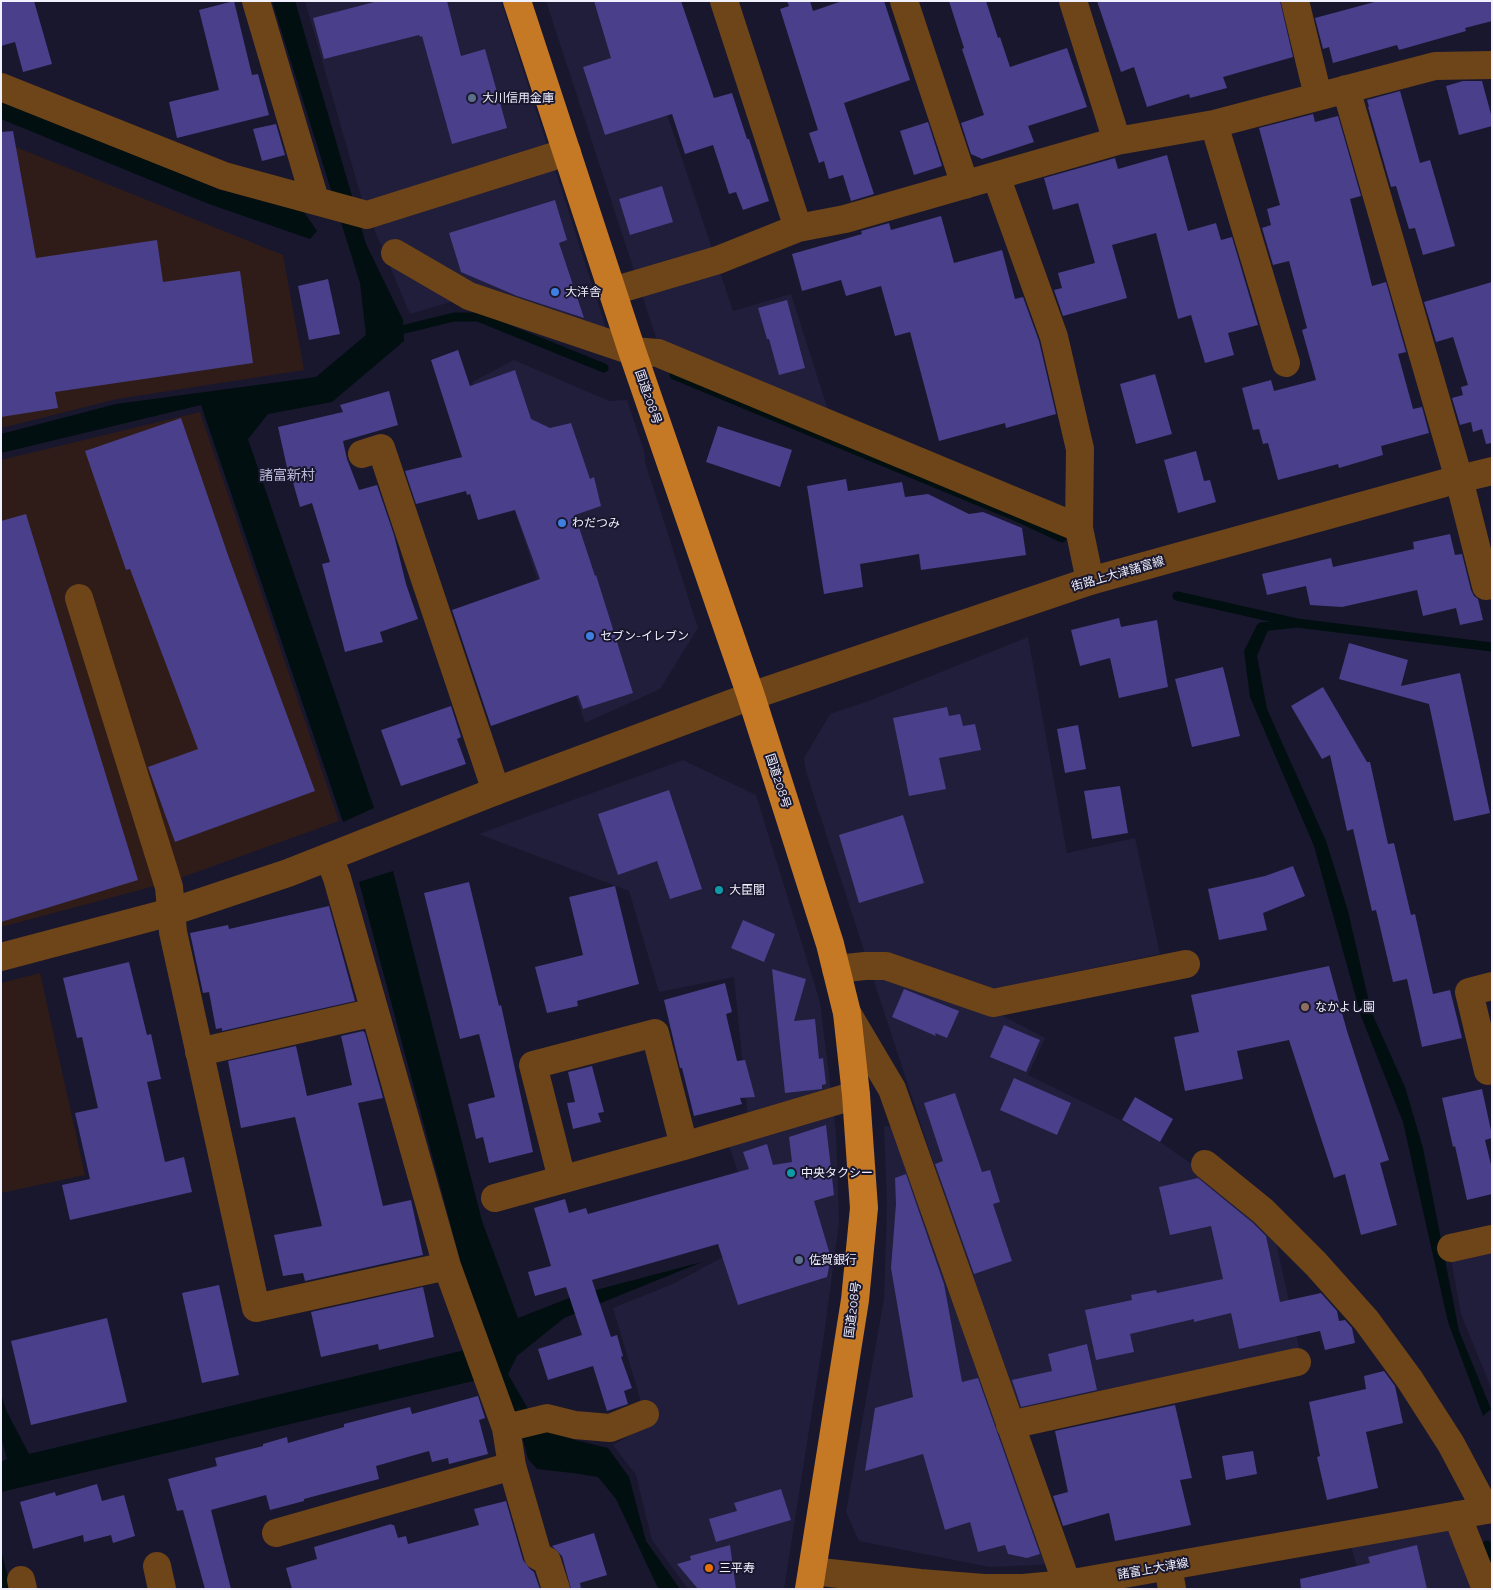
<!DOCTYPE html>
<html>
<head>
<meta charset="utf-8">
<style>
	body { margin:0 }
	#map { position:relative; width:1493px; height:1590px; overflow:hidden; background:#19172e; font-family:Raleway,sans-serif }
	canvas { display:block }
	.frame { position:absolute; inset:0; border:2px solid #f0f0fe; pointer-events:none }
</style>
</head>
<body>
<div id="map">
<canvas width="1493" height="1590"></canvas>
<div class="frame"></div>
</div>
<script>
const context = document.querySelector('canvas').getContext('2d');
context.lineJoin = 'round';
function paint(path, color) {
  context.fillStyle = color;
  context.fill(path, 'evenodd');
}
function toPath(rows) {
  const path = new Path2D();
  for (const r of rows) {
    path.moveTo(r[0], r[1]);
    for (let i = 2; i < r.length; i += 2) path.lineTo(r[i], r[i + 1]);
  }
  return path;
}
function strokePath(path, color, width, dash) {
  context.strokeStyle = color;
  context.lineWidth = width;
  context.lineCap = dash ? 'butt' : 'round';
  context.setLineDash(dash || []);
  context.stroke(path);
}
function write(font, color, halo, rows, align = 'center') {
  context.font = font + ' Raleway,"Noto Sans JP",sans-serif';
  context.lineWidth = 4;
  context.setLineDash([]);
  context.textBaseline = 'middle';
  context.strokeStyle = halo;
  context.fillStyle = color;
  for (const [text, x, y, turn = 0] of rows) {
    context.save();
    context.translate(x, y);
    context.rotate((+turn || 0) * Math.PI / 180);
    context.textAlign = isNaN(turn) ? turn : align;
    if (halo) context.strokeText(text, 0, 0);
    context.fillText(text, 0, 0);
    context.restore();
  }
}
paint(toPath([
	[305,1,501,1,614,353,461,299,410,314,362,200],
	[546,1,629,1,733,311,791,294,835,432,664,362],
	[514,360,609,401,627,400,644,451,645,462,698,628,660,689,585,723,472,382],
	[1028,637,1067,853,1135,838,1160,954,1040,979,992,1010,1045,1038,1028,1075,1118,1119,1163,1144,1200,1170,1273,1228,1300,1352,1016,1416,816,803,806,771,804,758,830,714,869,701],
	[683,760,756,795,820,1002,836,1132,839,1223,824,1335,784,1589,688,1589,652,1540,636,1475,613,1445,648,1425,613,1308,673,1284,760,1237,728,1143,750,1138,734,977,659,992,629,891,479,834],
	[884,1126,900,1127,1056,1564,990,1567,859,1541,846,1512,884,1299,887,1203],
	[1492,1244,1492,1390,1461,1314,1450,1254],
	[1459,1526,1482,1589,1363,1589,1351,1546]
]), '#201e3b');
paint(toPath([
	[1,141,283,255,304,370,117,399,1,428],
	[200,412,339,821,166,883,1,927,1,460],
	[40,973,85,1175,1,1193,1,983]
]), '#2f1c18');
paint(toPath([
	[272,1,295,1,366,244,403,320,404,341,332,402,268,414,248,439,374,808,343,822,201,405,1,453,1,434,116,404,316,377,366,335,360,283],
	[1,99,218,189,304,212,317,231,310,239,209,204,1,119],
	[1257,625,1268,630,1257,656,1267,709,1326,841,1348,911,1371,1011,1405,1087,1423,1148,1459,1331,1491,1409,1483,1416,1448,1322,1403,1122,1361,1016,1314,846,1250,697,1244,651],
	[393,871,482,1221,518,1318,577,1295,702,1262,564,1318,517,1356,508,1374,535,1421,546,1429,575,1440,608,1448,629,1477,646,1541,680,1589,659,1589,657,1586,616,1499,598,1477,573,1473,537,1469,528,1459,519,1425,499,1375,1,1492,1,1462,7,1459,1,1436,1,1393,6,1410,29,1454,461,1351,485,1332,464,1275,359,882],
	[1,1550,11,1589,1,1589]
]), '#010f10');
strokePath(toPath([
	[401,330,454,317,478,317,604,368],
	[674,375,1017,517,1062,538],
	[1177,596,1297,623,1492,647],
	[1256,638,1261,627,1297,623],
	[1487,1545,1492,1557]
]), '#010f10', 9);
paint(toPath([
	[1,1,34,1,52,64,23,72,15,42,1,46],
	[234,1,252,75,258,74,269,115,177,138,169,102,219,90,199,10],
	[378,1,447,1,461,56,485,49,507,128,452,144,422,36,420,37,419,35,324,59,313,18],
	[594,1,681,1,714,98,732,93,747,139,749,139,769,201,743,210,736,192,729,194,713,145,685,154,672,114,605,135,583,67,611,58],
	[787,1,810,1,813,11,842,1,884,1,910,80,844,103,874,194,851,201,843,175,829,179,824,161,819,163,809,133,818,130,780,9,789,6],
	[949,1,986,1,998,38,1000,37,1010,67,1067,48,1087,107,1028,126,1034,142,982,159,971,154,961,123,984,115,962,49,964,48],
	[1097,1,1280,1,1293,57,1223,77,1227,88,1190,98,1189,94,1147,107,1134,67,1121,72],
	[1378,1,1492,1,1492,21,1465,28,1466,31,1399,50,1397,45,1333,63,1329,47,1323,49,1315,18],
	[1463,81,1482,81,1492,118,1492,126,1459,135,1446,86],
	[1400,91,1420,163,1430,160,1455,246,1423,255,1415,228,1409,229,1396,186,1391,187,1368,107,1369,107,1367,100],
	[1313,114,1315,122,1338,116,1361,196,1350,199,1372,286,1386,282,1406,352,1398,354,1413,409,1422,407,1429,433,1381,446,1383,455,1339,468,1338,464,1278,480,1268,443,1263,444,1259,429,1253,430,1242,388,1271,380,1274,391,1316,380,1302,330,1307,328,1289,261,1273,265,1262,228,1271,225,1267,209,1280,205,1259,128],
	[928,122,942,166,914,175,900,131],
	[276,124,285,155,262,161,253,129],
	[13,131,36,258,157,240,163,282,240,271,253,363,55,392,58,408,1,417,1,132],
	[1167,155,1188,231,1216,223,1221,240,1232,237,1258,325,1228,333,1234,355,1205,363,1191,315,1178,319,1156,233,1112,245,1127,298,1063,316,1054,290,1062,288,1058,273,1095,263,1078,203,1053,210,1044,178,1115,158,1118,169],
	[662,186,673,222,630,235,619,199],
	[555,200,567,240,559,243,584,318,517,296,461,272,449,233],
	[941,216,954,263,1002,250,1015,299,1023,297,1039,341,1056,414,1006,428,1005,423,939,441,910,332,895,336,881,286,846,296,841,280,802,291,792,254,862,234,861,231,889,223,891,230],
	[328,279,340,334,309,340,298,286],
	[1492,282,1492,443,1486,444,1482,429,1473,432,1471,422,1460,425,1452,398,1463,395,1461,387,1468,385,1453,337,1436,342,1424,302],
	[787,300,805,368,779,375,769,339,767,339,758,308],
	[458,350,470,386,515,370,531,419,550,428,571,423,590,479,594,477,601,506,575,515,595,576,596,575,633,693,583,709,578,695,491,726,452,610,540,579,515,510,478,520,470,494,467,495,466,491,416,504,405,471,462,457,431,360],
	[1155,374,1172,434,1136,444,1120,384],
	[389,391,398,425,343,441,347,459,359,490,377,485,394,535,406,584,418,619,380,632,383,642,345,652,322,564,330,562,312,503,300,507,290,472,288,472,278,427,343,412,340,405],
	[181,418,229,558,315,791,175,842,148,767,198,749,130,569,126,570,85,451],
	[718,426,792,450,780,487,706,462],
	[1196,451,1204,481,1210,480,1216,502,1178,513,1164,460],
	[846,479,848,491,902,482,905,497,928,494,969,514,983,512,1022,528,1026,555,921,570,919,554,860,564,863,587,824,594,807,486],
	[26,514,138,880,1,922,1,521],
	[1450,534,1455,555,1462,554,1471,590,1474,596,1478,599,1483,620,1460,625,1456,608,1423,616,1417,590,1342,607,1310,605,1306,586,1267,595,1262,574,1331,558,1333,567,1414,549,1413,542],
	[1119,618,1121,627,1157,620,1168,687,1119,698,1110,658,1080,666,1071,630],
	[1349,643,1408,660,1401,686,1460,673,1490,813,1454,821,1429,704,1339,679],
	[1223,667,1240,736,1192,747,1175,679],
	[1323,687,1367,762,1370,762,1388,844,1394,843,1411,915,1415,914,1433,994,1450,990,1462,1038,1422,1047,1407,979,1393,982,1376,910,1372,911,1353,829,1347,831,1330,755,1322,759,1291,706],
	[451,706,461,737,457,739,466,764,401,786,381,730],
	[947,707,949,716,960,714,963,726,975,724,981,750,939,758,946,789,909,796,893,718],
	[1078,725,1086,769,1065,773,1057,729],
	[1120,786,1128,833,1092,839,1084,791],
	[669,790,702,889,670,899,657,861,618,875,598,814],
	[903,815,924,883,859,903,839,835],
	[1293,866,1305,896,1263,913,1267,930,1219,940,1208,889,1265,876],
	[469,882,499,1006,501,1005,533,1152,489,1163,483,1137,476,1139,468,1104,495,1097,479,1034,460,1039,424,893],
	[615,886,639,984,577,1001,578,1006,547,1013,535,967,583,955,569,897],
	[329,906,355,1001,222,1031,222,1028,216,1029,209,992,203,993,190,933,228,925,229,929],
	[743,920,775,934,764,962,731,948],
	[129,962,147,1035,151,1034,161,1079,147,1082,165,1162,184,1157,192,1192,70,1220,62,1185,90,1179,75,1113,98,1108,82,1037,77,1038,63,978],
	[1329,966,1347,1031,1389,1160,1380,1163,1397,1225,1361,1235,1345,1174,1334,1178,1289,1040,1237,1051,1243,1079,1185,1091,1174,1037,1199,1032,1191,995],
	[772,969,806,979,794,1021,815,1019,819,1059,823,1058,826,1084,822,1085,822,1089,785,1093],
	[725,983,732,1012,726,1014,737,1061,745,1060,755,1097,740,1098,742,1104,694,1116,682,1068,680,1068,664,1000],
	[904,989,959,1011,947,1038,935,1033,936,1036,892,1017],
	[1004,1025,1040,1040,1026,1072,990,1057],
	[363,1031,365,1033,383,1098,358,1103,383,1206,411,1200,423,1255,305,1281,303,1273,283,1276,274,1235,322,1226,295,1117,241,1128,228,1061,296,1046,307,1096,352,1085,341,1036],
	[592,1066,604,1112,598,1113,601,1122,573,1129,567,1103,575,1102,568,1072],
	[1014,1078,1071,1103,1057,1135,1000,1110],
	[1482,1089,1492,1135,1492,1138,1485,1140,1492,1169,1492,1194,1467,1200,1455,1146,1453,1147,1442,1098],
	[955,1093,982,1172,990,1170,1000,1202,993,1204,1012,1261,974,1274,935,1164,943,1161,924,1103],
	[1135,1097,1173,1119,1160,1142,1122,1120],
	[826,1125,834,1195,814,1201,831,1258,827,1277,738,1305,718,1244,592,1280,611,1337,617,1335,623,1356,621,1357,632,1388,624,1391,628,1404,607,1411,593,1366,548,1380,538,1349,582,1335,566,1287,535,1296,528,1272,551,1266,534,1208,565,1199,569,1213,586,1208,588,1214,749,1169,743,1152,767,1144,773,1165,792,1162,789,1137],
	[906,1174,944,1284,962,1382,978,1378,1040,1554,1027,1558,1008,1554,1005,1545,978,1552,970,1522,945,1530,923,1454,865,1471,875,1408,913,1397,891,1268,896,1204,895,1178],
	[1198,1178,1253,1223,1266,1236,1280,1302,1321,1293,1337,1311,1339,1321,1345,1320,1352,1328,1355,1343,1325,1350,1320,1331,1239,1349,1231,1313,1194,1322,1194,1319,1130,1334,1134,1352,1096,1360,1085,1310,1132,1300,1131,1295,1156,1290,1157,1293,1223,1279,1211,1226,1170,1235,1159,1187],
	[219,1285,239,1375,202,1383,182,1293],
	[423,1287,434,1337,379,1350,378,1344,321,1357,311,1312],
	[107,1318,127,1402,31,1425,11,1341],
	[1087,1344,1097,1390,1021,1407,1012,1380,1052,1371,1048,1354],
	[1384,1371,1395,1386,1403,1423,1366,1432,1378,1488,1327,1500,1317,1457,1320,1456,1309,1402,1366,1389,1364,1376],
	[478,1396,485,1418,479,1420,488,1454,449,1464,448,1458,432,1462,429,1451,376,1466,379,1479,304,1499,304,1501,270,1510,266,1495,211,1510,231,1589,205,1589,183,1510,177,1511,168,1479,217,1466,215,1458,263,1446,263,1444,287,1437,288,1443,344,1427,344,1424,410,1407,412,1414],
	[1175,1405,1192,1478,1180,1480,1191,1525,1115,1541,1109,1513,1063,1526,1053,1496,1068,1492,1055,1431],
	[1253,1451,1257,1474,1226,1480,1222,1456],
	[97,1484,102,1501,124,1495,135,1536,113,1543,111,1535,84,1542,83,1535,33,1549,20,1502,55,1492,56,1496],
	[781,1489,791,1520,716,1542,709,1519,737,1511,734,1503],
	[506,1501,523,1560,530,1569,534,1572,540,1589,292,1589,286,1568,317,1559,314,1547,391,1524,392,1525,394,1525,398,1538,406,1536,408,1544,479,1525,474,1509],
	[594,1533,607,1575,580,1583,581,1589,571,1589,562,1556,552,1546],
	[730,1545,736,1589,698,1589,677,1564,691,1560,690,1556],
	[1417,1545,1427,1589,1301,1589,1300,1579,1370,1563,1368,1557]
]), '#493f8b');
strokePath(toPath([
	[256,1,315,200],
	[724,1,798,228],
	[904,1,965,185],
	[1073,1,1117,141],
	[1295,1,1318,96],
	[1,87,224,176,367,215,567,152],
	[1346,89,1459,479,1486,586,1492,585],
	[1214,124,1286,363],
	[996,176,1054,337,1080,449,1079,528,1090,581],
	[395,253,469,296,632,351,658,353,1079,528],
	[613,291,718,260,798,228,845,219,1117,141,1214,124,1435,66,1492,65],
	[362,454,381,448,496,791],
	[79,598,169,887,173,932,256,1308,447,1266],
	[329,857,337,878,447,1266,506,1428,512,1466,538,1556,547,1561,556,1589],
	[836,969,865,966,886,966,993,1003,1186,964],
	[847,1013,892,1089,1067,1584],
	[199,1052,375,1012],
	[1488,1071,1469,992,1492,986],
	[1205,1164,1263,1211,1316,1264,1366,1320,1410,1380,1451,1444,1486,1510],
	[562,1179,533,1065,655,1033,684,1146],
	[495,1198,684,1146,856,1095],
	[1451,1248,1492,1239],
	[1010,1425,1297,1362],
	[506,1428,547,1418,575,1425,610,1428,645,1414],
	[1457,1515,1486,1589],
	[276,1533,512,1466],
	[157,1566,162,1589],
	[1168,1566,1172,1589],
	[21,1580,23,1589]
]), '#6e4419', 28);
strokePath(toPath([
	[1,957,171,912,288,873,496,791,751,696,1090,581,1459,479,1492,471],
	[812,1571,920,1583,984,1588,1023,1588,1067,1584,1492,1509]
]), '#6e4419', 28);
strokePath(toPath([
	[517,1,632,351,751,696,830,944,847,1013,856,1095,864,1208,855,1300,809,1589]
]), '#c67924', 28);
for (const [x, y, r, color] of [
	[472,98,5,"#5c6f8a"],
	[555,292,5,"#3f7fe0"],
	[562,523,5,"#3f7fe0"],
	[590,636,5,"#3f7fe0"],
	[719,890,5,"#0f9aa8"],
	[1305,1007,5,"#8d6e63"],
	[791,1173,5,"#0f9aa8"],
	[799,1260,5,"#5c6f8a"],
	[709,1568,5,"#e8710a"]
]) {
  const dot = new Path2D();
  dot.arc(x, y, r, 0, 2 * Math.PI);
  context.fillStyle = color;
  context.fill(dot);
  strokePath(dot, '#19172e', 2);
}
write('12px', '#f0f0fe', '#19172e', [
	["大川信用金庫",482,98],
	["大洋舎",565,292],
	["わだつみ",572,523],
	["セブン-イレブン",600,636],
	["大臣閣",729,890],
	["なかよし園",1315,1007],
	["中央タクシー",801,1173],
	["佐賀銀行",809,1260],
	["三平寿",719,1568]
], 'left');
write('12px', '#f0f0fe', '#19172e', [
	["国道208号",648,397,71],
	["街路上大津諸富線",1118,574,-16],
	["国道208号",778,781,72],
	["国道208号",853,1310,-82],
	["諸富上大津線",1153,1569,-10]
]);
write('14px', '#bbbbdb', '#19172e', [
	["諸富新村",287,476]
]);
</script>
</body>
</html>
